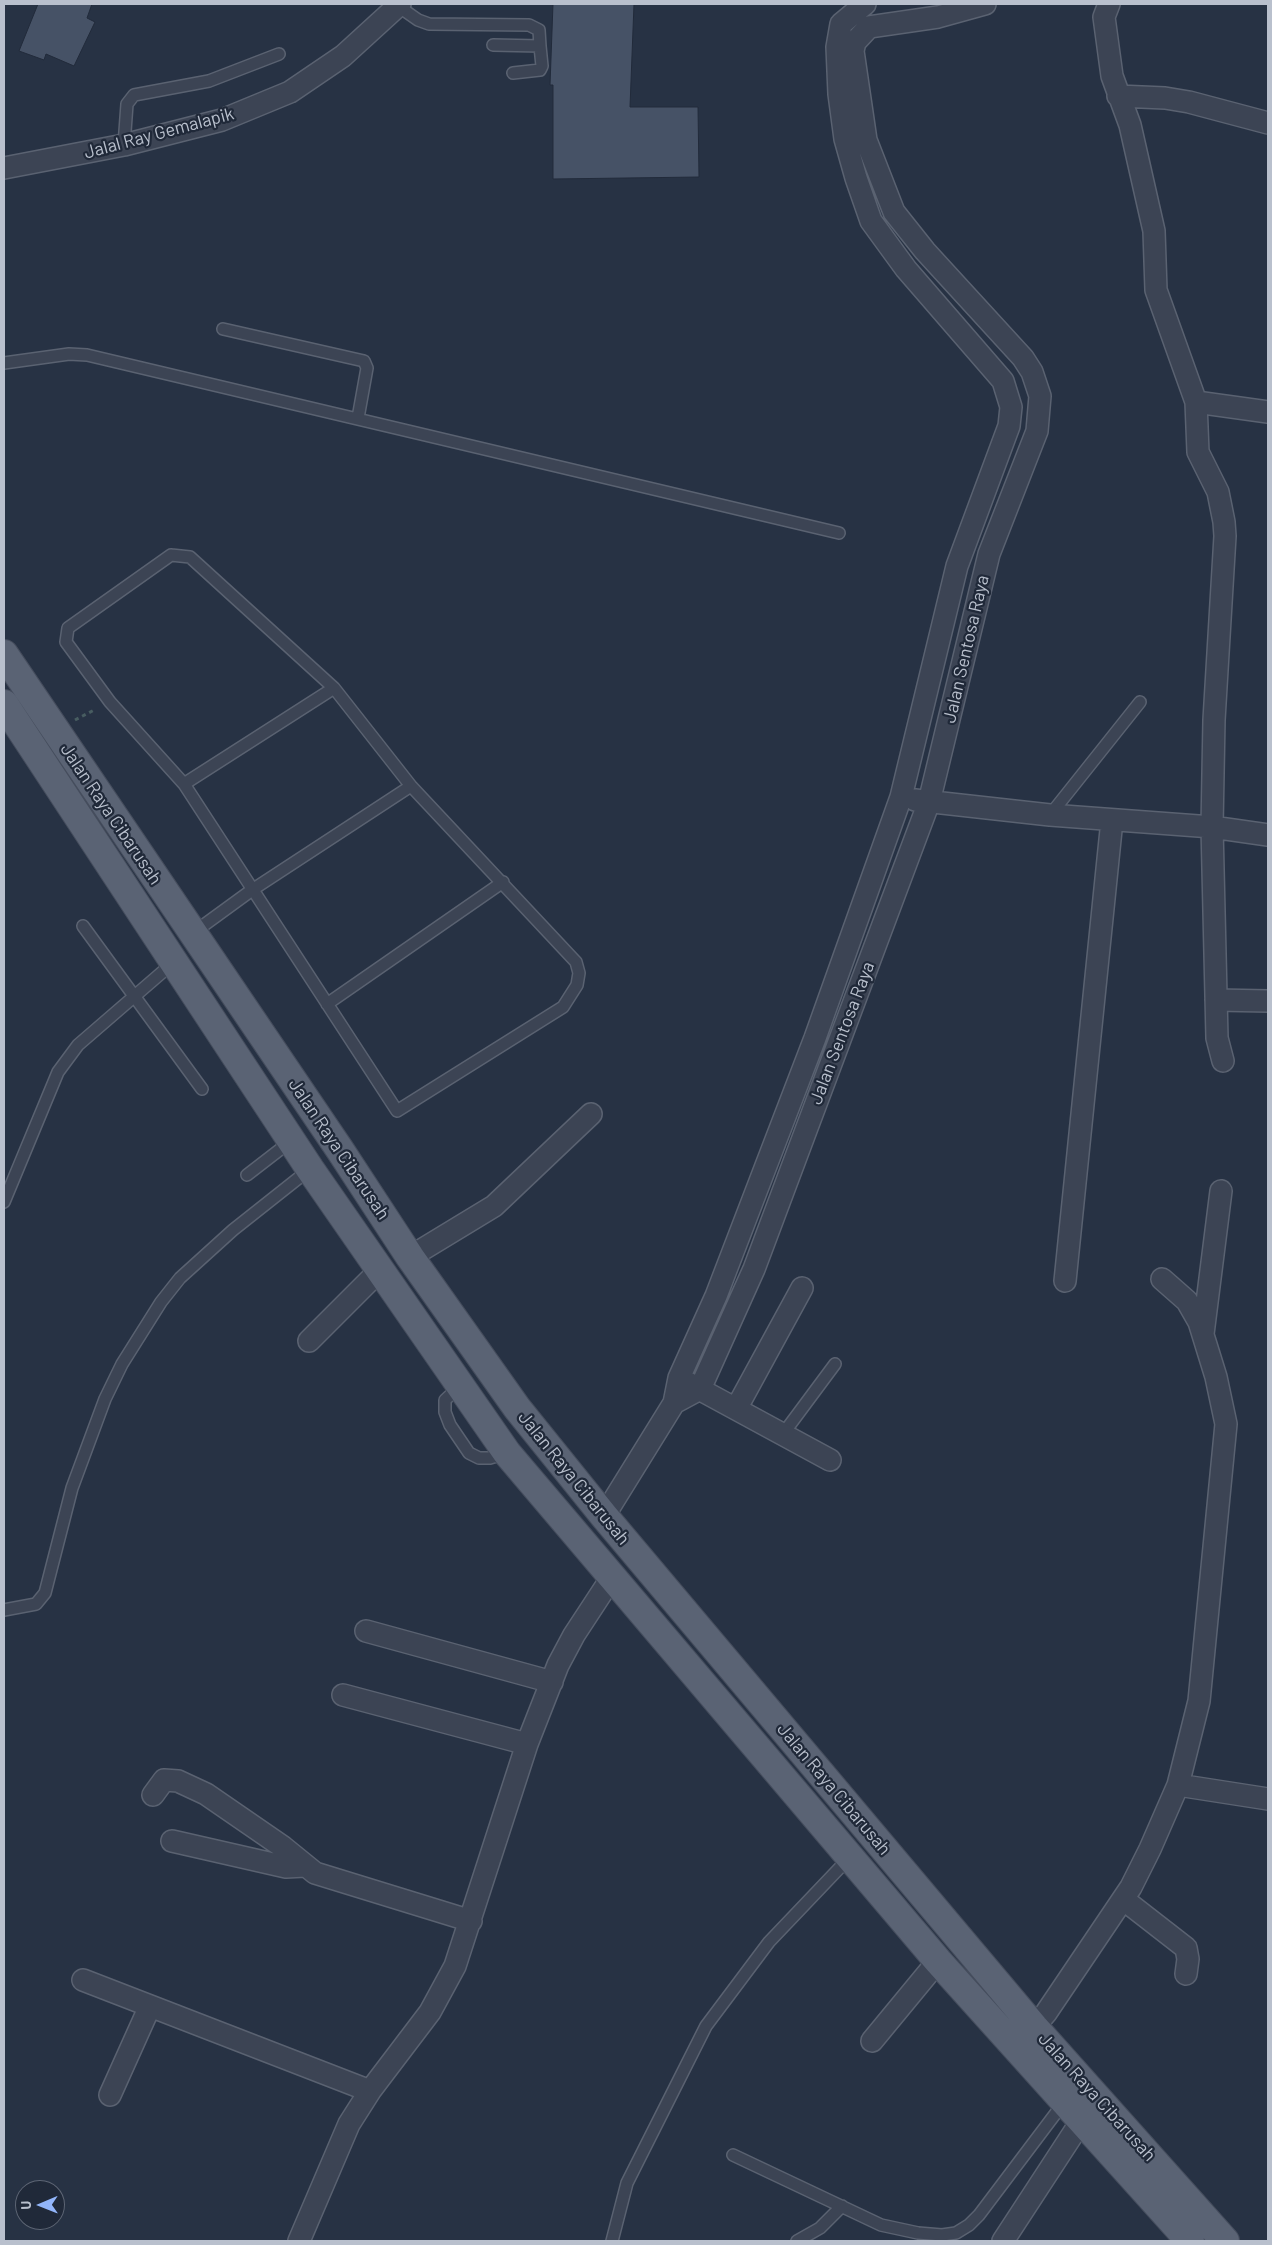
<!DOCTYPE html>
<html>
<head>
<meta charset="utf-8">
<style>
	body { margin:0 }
	#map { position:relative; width:1272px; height:2245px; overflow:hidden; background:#273244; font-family:Barlow,sans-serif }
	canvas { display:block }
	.frame { position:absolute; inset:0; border:5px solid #b9c0cd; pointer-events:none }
	.north { position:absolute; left:15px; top:2180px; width:50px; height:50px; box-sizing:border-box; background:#202939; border:1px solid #5d6574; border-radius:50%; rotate:269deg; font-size:14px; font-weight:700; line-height:20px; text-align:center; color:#b9c0cd }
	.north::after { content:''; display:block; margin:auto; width:18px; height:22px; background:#92b5fa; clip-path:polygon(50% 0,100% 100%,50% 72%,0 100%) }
</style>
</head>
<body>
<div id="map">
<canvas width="1272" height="2245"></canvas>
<div class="frame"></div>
<div class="north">U</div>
</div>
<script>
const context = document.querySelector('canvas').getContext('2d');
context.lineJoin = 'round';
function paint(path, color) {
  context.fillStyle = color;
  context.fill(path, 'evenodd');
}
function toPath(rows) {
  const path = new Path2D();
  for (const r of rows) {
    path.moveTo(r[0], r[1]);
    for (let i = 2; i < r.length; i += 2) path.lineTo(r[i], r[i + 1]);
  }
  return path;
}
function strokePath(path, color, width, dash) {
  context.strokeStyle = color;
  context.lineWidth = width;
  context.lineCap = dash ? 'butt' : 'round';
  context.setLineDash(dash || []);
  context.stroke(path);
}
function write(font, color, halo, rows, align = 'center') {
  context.font = font + ' Barlow,sans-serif';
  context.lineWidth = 4.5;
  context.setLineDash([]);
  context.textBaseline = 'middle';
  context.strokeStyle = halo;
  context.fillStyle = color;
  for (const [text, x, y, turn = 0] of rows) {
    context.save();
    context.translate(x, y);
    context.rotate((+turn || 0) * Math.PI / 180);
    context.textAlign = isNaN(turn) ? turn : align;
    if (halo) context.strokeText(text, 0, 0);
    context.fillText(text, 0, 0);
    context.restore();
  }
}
const building = toPath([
	[38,4,92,4,87,18,95,22,74,66,46,54,44,60,19,51,38,4],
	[553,4,634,4,630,107,698,107,699,177,553,179,553,85,550,85,553,4]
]);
paint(building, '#465266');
strokePath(building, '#222b3b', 1);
const lane = toPath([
	[398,6,418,20,429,24,529,25,539,30,540,46,493,45],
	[513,73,540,70,542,66,540,46],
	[124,145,127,104,134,95,209,81,279,54],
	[223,329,364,361,367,368,358,418],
	[4,363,69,354,87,355,839,533],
	[171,555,190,557,334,688,411,786,576,962,579,973,577,985,563,1007,397,1111,184,784,110,702,66,642,68,628,171,555],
	[184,784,334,688],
	[1050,815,1140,702],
	[83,926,202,1089],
	[193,933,252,890,411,786],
	[327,1004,503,882],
	[247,1175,291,1141],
	[4,1202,58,1072,78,1045,174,962],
	[460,1386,445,1400,445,1412,450,1425,469,1453,479,1458,490,1458,507,1453],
	[783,1434,835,1364],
	[4,1610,36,1604,45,1593,72,1488,105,1399,122,1364,161,1302,180,1278,233,1230,310,1169],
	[733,2155,881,2225,918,2233,942,2235,956,2233,969,2225,979,2215,1065,2101],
	[612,2241,627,2183,706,2026,769,1942,850,1857],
	[797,2241,820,2228,842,2206]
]);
const street = toPath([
	[1109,4,1104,17,1112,76,1130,125,1154,231,1156,290,1196,402,1198,452,1218,492,1224,522,1225,536,1214,720,1212,827,1217,1038,1223,1061],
	[1118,96,1165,98,1189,102,1268,123],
	[4,168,124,145,222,120,290,92,343,56,400,4],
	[1196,402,1268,412],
	[915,800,1050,815,1212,827,1268,835],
	[1216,1000,1268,1001],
	[410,1257,494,1206,591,1114],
	[1065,1281,1112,820],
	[1203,1334,1221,1191],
	[309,1341,380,1270],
	[688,1383,830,1460],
	[674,1403,700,1389,754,1269,929,802,989,554,1037,431,1040,396,1032,372,1023,358,925,251,894,212,866,140,853,51,855,42,869,27,938,17,985,4],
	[736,1409,802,1288],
	[604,1516,674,1403,679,1378,716,1296,815,1038,901,797,957,566,1009,426,1011,407,1003,381,906,269,871,221,856,178,845,139,839,94,837,47,841,24,865,4],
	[366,1631,552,1682],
	[343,1695,527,1744],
	[1178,1785,1268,1799],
	[153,1795,164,1780,178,1781,206,1794,283,1847,315,1873,471,1921],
	[172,1841,286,1867,305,1866],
	[1123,1899,1186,1948,1188,1959,1186,1974],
	[83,1980,370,2091],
	[1034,2027,1046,2013,1131,1887,1150,1849,1178,1785,1199,1701,1226,1424,1216,1377,1199,1322,1187,1301,1162,1279],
	[872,2041,938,1961],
	[110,2095,150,2006],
	[299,2241,349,2124,370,2091,430,2012,455,1966,527,1744,558,1665,574,1635,612,1577],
	[1003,2241,1082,2120]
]);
const primary = toPath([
	[4,654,340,1150,410,1257,517,1408,604,1516,1034,2027,1225,2241],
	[4,704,310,1169,507,1453,938,1961,1190,2241]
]);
strokePath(lane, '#5a6271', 14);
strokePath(street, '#5a6271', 24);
strokePath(primary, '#454d5d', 30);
strokePath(toPath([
	[75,720,96,709]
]), '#485d61', 3, [4, 4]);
strokePath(lane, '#3c4454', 11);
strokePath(street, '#3c4454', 21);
strokePath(primary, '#5a6374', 28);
write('18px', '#b9c0cd', '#202939', [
	["Jalal Ray Gemalapik",159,133,-15],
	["Jalan Sentosa Raya",966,649,-77],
	["Jalan Raya Cibarusah",111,814,56],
	["Jalan Sentosa Raya",842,1033,-69],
	["Jalan Raya Cibarusah",339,1149,56],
	["Jalan Raya Cibarusah",574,1478,51],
	["Jalan Raya Cibarusah",834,1789,50],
	["Jalan Raya Cibarusah",1097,2097,48]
]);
</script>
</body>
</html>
